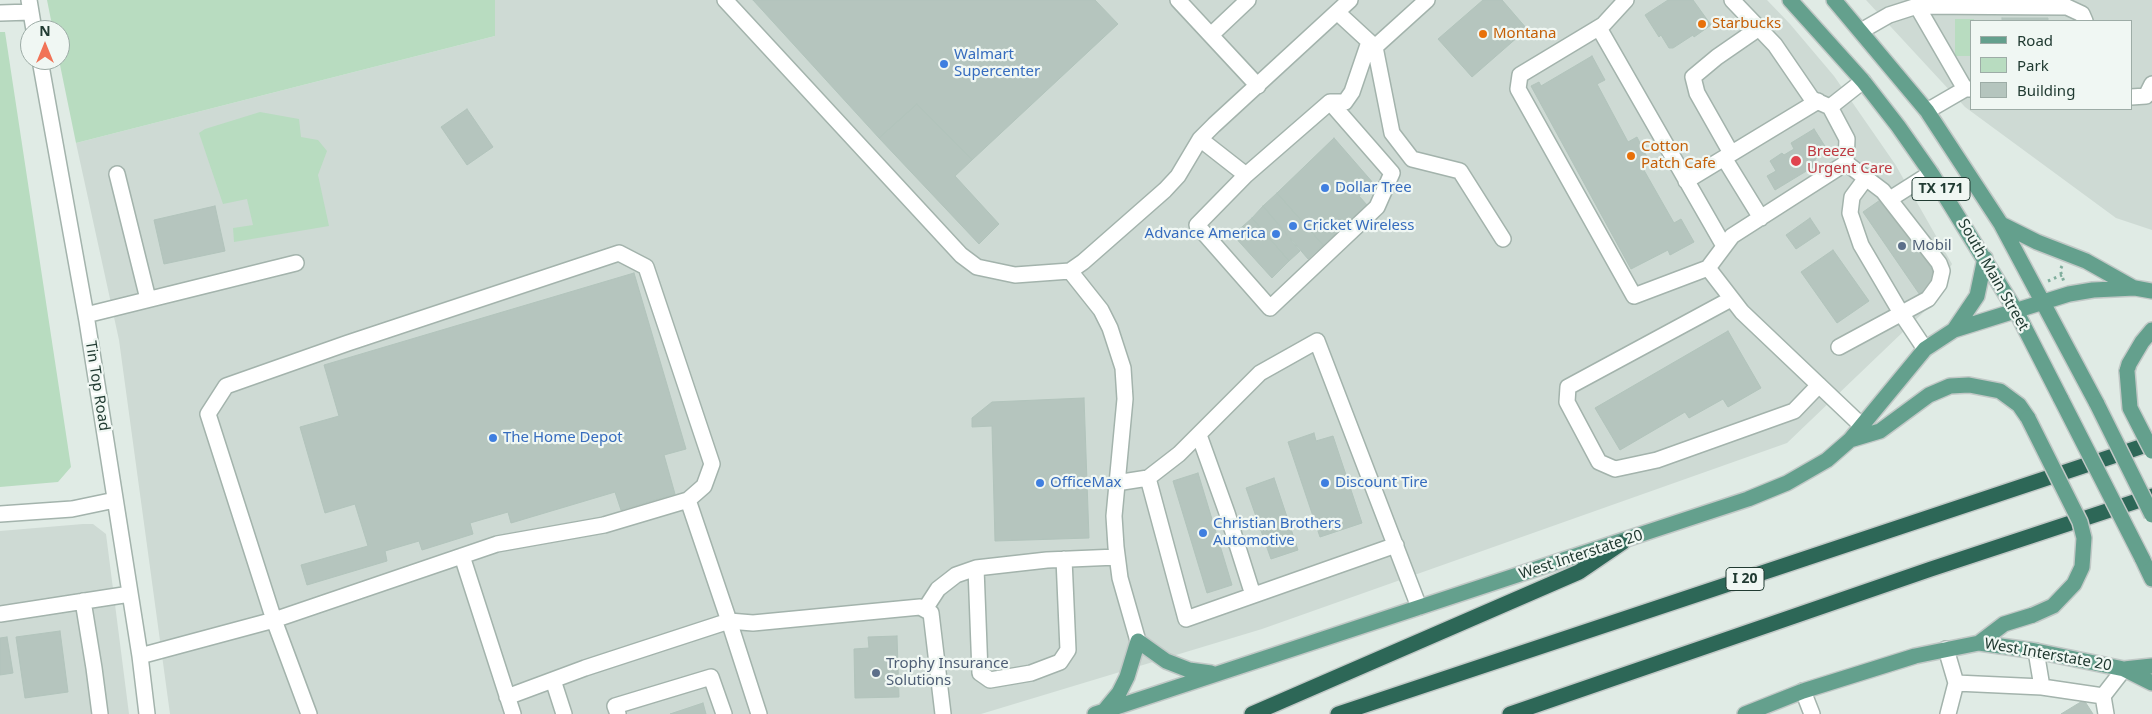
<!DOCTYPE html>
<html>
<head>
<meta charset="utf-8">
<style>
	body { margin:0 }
	#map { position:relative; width:2152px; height:714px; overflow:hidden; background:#e0ebe5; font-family:"Noto Sans",sans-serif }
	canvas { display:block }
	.legend { position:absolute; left:1970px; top:20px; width:162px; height:90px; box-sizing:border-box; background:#f0f7f3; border:1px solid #9daca6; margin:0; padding:6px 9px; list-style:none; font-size:15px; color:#213b32 }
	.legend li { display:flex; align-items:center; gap:10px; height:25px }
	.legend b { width:25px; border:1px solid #9daca6 }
	.north { position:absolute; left:20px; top:20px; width:50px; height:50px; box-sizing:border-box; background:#f0f7f3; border:1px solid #9daca6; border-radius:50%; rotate:0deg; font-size:14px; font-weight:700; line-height:20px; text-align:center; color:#213b32 }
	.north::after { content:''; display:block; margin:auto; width:18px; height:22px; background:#f17357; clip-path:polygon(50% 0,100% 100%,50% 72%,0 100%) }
</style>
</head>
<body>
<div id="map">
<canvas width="2152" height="714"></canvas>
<ul class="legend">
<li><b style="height:6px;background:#64a08d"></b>Road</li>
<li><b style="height:14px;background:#b8dcc0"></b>Park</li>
<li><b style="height:14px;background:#b5c5be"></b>Building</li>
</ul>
<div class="north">N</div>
</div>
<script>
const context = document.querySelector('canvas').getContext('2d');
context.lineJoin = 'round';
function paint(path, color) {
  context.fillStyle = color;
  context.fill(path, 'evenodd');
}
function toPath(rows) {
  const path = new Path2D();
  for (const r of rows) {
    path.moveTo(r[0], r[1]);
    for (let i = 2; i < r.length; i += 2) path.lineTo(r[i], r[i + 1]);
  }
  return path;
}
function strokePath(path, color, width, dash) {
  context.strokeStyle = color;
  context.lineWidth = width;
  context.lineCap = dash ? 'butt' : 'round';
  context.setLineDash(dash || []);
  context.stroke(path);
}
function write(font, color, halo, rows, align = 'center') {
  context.font = font + ' "Noto Sans",sans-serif';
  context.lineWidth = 4.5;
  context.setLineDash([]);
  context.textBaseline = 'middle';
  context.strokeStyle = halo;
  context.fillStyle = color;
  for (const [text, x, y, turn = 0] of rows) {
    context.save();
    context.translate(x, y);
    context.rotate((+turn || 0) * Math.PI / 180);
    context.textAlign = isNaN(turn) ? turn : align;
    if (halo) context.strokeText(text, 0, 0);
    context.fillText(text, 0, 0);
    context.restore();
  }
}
paint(toPath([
	[495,0,1767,0,1790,24,1834,76,1895,164,1952,264,1928,308,1787,443,1262,629,981,714,170,714,119,340,76,143,495,36],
	[1866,0,2152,0,2152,230,2116,218,1965,107],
	[1971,21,2131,21,2131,109,1971,109],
	[83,524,93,524,106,534,129,714,0,714,0,531]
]), '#cedad4');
paint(toPath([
	[47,0,495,0,495,36,76,143,59,60,60,30,53,30],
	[1955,19,1974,19,1974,21,1971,21,1971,56,1955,56],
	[0,32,5,32,71,467,58,482,0,487],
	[260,112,299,119,301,137,318,140,327,151,318,175,329,226,234,242,233,228,253,225,247,199,223,204,199,133,205,129]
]), '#b8dcc0');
const building = toPath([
	[753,0,1095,0,1118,24,972,160,917,104,879,138,753,0],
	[1483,0,1502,0,1527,29,1472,77,1438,39,1483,0],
	[1668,0,1693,0,1711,25,1694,37,1693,35,1673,48,1669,48,1661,35,1659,37,1645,15,1668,0],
	[2002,18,2048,18,2048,21,2002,21,2002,18],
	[1592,56,1605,80,1597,84,1628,142,1637,137,1649,161,1641,165,1674,223,1681,219,1694,242,1670,255,1668,250,1631,269,1531,86,1539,82,1541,86,1592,56],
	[917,104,972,160,955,176,999,224,979,244,879,138,917,104],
	[467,109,493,147,467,165,441,127,467,109],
	[1814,129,1828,151,1815,159,1818,164,1775,190,1767,176,1776,171,1770,161,1782,153,1784,155,1794,149,1791,143,1814,129],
	[1334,138,1374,184,1359,196,1367,205,1323,245,1277,193,1334,138],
	[1277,193,1323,245,1308,259,1263,206,1277,193],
	[1883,198,1940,281,1920,295,1863,212,1883,198],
	[215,206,225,251,164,264,154,220,215,206],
	[1263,206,1300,251,1289,261,1252,218,1263,206],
	[1252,218,1289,261,1272,278,1233,235,1252,218],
	[1810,218,1820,233,1796,249,1786,235,1810,218],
	[1833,250,1869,301,1837,323,1801,272,1833,250],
	[634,273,686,449,664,455,675,494,621,510,615,492,511,523,508,512,470,523,473,534,422,550,419,541,385,551,387,561,307,585,301,565,368,546,355,504,325,513,300,427,339,416,324,365,634,273],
	[1728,331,1761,388,1728,407,1723,399,1689,418,1685,412,1620,450,1595,408,1728,331],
	[1084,398,1089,538,995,541,992,426,972,427,972,418,992,402,1084,398],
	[1314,433,1316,441,1333,436,1362,523,1320,537,1288,442,1314,433],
	[1198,473,1232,585,1207,593,1173,481,1198,473],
	[1274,478,1298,550,1271,559,1246,488,1274,478],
	[60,631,68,692,25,698,16,637,60,631],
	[897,636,899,697,855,698,854,649,869,648,868,637,897,636],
	[7,637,13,673,0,675,0,638,7,637],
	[2084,700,2093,714,2061,714,2084,700],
	[703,703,706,714,670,714,703,703]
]);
paint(building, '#b5c5be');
strokePath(building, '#b2c4bc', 1);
const minor = toPath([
	[29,0,34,30],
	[725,0,961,255,977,267,1015,275,1070,271],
	[1178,0,1258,86],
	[1626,0,1603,25,1520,75,1518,89,1634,296,1708,268,1732,236,1846,163],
	[1732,0,1775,45,1812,99,1830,107,1847,139,1846,163],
	[1917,6,1965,89],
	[1337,12,1375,47,1427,0],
	[0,13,31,12],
	[1599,28,1724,246],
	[1861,31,1889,15,1917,6,2067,7,2082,14,2085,21],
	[1211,35,1248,0],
	[1375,47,1392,133,1412,159,1460,171,1503,239],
	[40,60,87,321,140,656,147,714],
	[2131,97,2146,96,2152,84],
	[1830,107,1863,81],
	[1927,111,1965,89,1971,89],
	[1200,139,1246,175,1330,102,1345,102,1352,92,1369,42],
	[1731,153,1697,93,1693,77,1717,57,1759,28],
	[1724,158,1761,218],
	[117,174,148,299],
	[1246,175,1197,225,1270,308,1377,207,1392,173,1330,102],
	[1866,178,1852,197,1850,213,1861,245,1901,313,1925,349],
	[1686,181,1818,101],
	[1890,199,1931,173],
	[1708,268,1742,312,1862,426],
	[1731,299,1568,387,1567,402,1599,462,1615,469,1657,460,1794,411,1819,385],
	[86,315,296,263],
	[1839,347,1928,299,1939,284,1942,271,1939,263,1883,191,1846,163],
	[1199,435,1227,513,1253,595],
	[1148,478,1186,619,1396,545],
	[1116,483,1148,478,1179,454,1260,373,1317,341,1419,607],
	[0,514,72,509,115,500],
	[462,556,513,714],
	[976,568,980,673,990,680,1031,673,1060,662,1068,650,1064,559],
	[83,601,94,668,100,714],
	[925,609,938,589,956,575,976,568,1047,560,1117,557],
	[0,614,130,594],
	[1138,641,1120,578,1116,547,1114,516,1125,399,1123,368,1110,328,1101,310,1070,271,1083,262,1165,190,1178,176,1200,139,1214,125,1350,0],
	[1946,649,1956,683,2042,687,2103,696],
	[2036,651,2042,687],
	[140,656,274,620,497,544,604,525,688,500,729,621,759,714],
	[553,680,564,714],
	[1803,691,1812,714],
	[507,697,585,668,729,621,753,623,920,607,931,613,943,714],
	[309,714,274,620,208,414,226,386,348,343,619,253,646,267,712,464,704,486,688,500],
	[618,714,615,706,711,677,724,714],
	[1948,714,1956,683],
	[2106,714,2103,696,2124,669]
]);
const major = toPath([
	[1790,0,1863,81,1898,126,1931,173,2016,311,2061,399],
	[1834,0,1927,111,2001,224,2097,404],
	[2001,224,2037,242,2086,261,2134,288],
	[1954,330,1977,296,1985,258],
	[2127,371,2129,364,2142,342,2152,330],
	[1850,440,1880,431,1929,395,1950,386,1969,385,2000,391,2019,405,2028,418],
	[2142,558,2152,579],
	[1979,643,2004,624,2033,615],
	[2124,669,2152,683],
	[1105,710,1119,693,1127,677,1138,641,1166,661,1189,670,1211,673],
	[1095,714,1748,499,1787,483,1827,460,1850,440,1925,349,1954,330,2069,294,2093,290,2135,288,2152,291],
	[1745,714,1803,691,1915,656,1979,643,2036,651,2124,669,2152,666]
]);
const highway = toPath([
	[1252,714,1579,572,1623,542],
	[1338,714,2152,443],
	[1510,714,1931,569,2152,496]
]);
strokePath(minor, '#a3b3ac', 18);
strokePath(major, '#c1c8c6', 18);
strokePath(highway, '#c1c8c6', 18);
strokePath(toPath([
	[2062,266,2060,270,2064,282],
	[2048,281,2062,275]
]), '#80ae9d', 3, [2.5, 4]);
strokePath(minor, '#fff', 15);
strokePath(major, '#64a08d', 15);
strokePath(highway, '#2d6757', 15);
const majorBridge = toPath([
	[2127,371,2130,408,2152,451],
	[2061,399,2142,558],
	[2097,404,2152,515],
	[2028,418,2080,522,2084,538,2082,567,2074,584,2053,606,2033,615]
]);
strokePath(majorBridge, '#c1c8c6', 18, []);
strokePath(majorBridge, '#64a08d', 15);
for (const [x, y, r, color] of [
	[1702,24,5,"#e8710a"],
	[1483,34,5,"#e8710a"],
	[944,64,5,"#3f7fe0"],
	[1631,156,5,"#e8710a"],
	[1796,161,6,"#e0444e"],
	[1325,188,5,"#3f7fe0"],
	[1293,226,5,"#3f7fe0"],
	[1276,234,5,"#3f7fe0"],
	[1902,246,5,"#5c6f8a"],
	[493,438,5,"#3f7fe0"],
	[1040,483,5,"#3f7fe0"],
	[1325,483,5,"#3f7fe0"],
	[1203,533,5,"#3f7fe0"],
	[876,673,5,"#5c6f8a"]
]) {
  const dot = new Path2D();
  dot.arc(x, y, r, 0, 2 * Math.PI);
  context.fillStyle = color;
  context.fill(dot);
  strokePath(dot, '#f0f7f3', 2);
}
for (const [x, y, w] of [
	[1941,189,58],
	[1745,579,38]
]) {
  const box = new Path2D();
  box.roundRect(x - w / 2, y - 11.5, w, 23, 4);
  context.fillStyle = '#f0f7f3';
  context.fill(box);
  strokePath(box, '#213b32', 1);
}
write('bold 14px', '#213b32', null, [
	["TX 171",1941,189],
	["I 20",1745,579]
]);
write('15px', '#c56008', '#f0f7f3', [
	["Starbucks",1712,24],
	["Montana",1493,34],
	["Cotton",1641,147],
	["Patch Cafe",1641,164]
], 'left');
write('15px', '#366cbe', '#f0f7f3', [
	["Walmart",954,55],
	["Supercenter",954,72],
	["Dollar Tree",1335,188],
	["Cricket Wireless",1303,226],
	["Advance America",1266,234,"right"],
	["The Home Depot",503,438],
	["OfficeMax",1050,483],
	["Discount Tire",1335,483],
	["Christian Brothers",1213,524],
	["Automotive",1213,541]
], 'left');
write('15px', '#be3a42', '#f0f7f3', [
	["Breeze",1807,152],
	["Urgent Care",1807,169]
], 'left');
write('15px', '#4e5e75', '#f0f7f3', [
	["Mobil",1912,246],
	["Trophy Insurance",886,664],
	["Solutions",886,681]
], 'left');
write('15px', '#213b32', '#f0f7f3', [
	["South Main Street",1993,275,60],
	["Tin Top Road",97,386,81],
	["West Interstate 20",1581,555,-18],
	["West Interstate 20",2048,655,10]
]);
</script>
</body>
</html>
